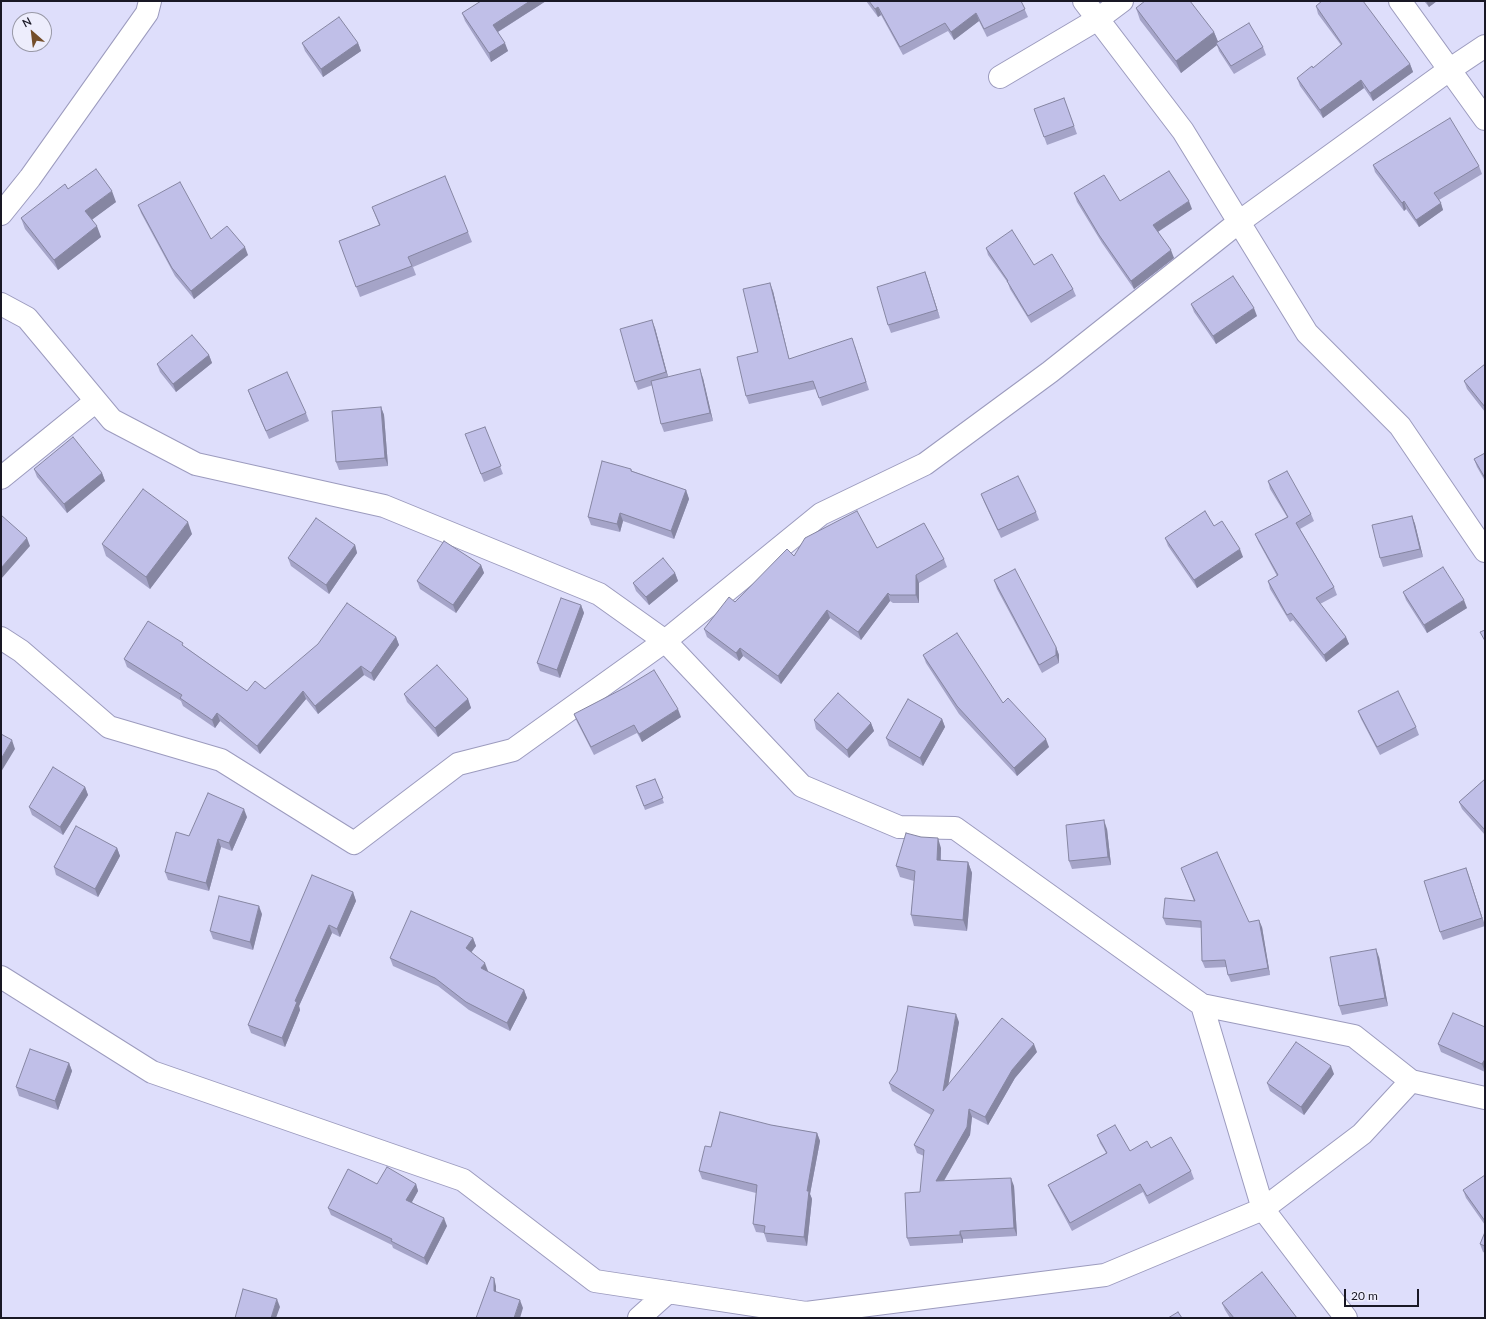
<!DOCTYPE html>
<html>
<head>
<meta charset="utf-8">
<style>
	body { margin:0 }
	#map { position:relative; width:1486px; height:1319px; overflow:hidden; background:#dedefb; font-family:Lato,sans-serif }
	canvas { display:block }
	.frame { position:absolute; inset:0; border:2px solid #191825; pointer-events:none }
	.north { position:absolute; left:12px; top:12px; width:40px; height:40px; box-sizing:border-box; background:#ededfc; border:1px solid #9898a6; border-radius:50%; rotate:332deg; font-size:11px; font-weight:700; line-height:16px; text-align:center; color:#191825 }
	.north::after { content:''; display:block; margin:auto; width:14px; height:18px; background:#744e2a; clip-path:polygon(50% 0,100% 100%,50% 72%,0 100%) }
	.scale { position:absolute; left:1344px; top:1289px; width:75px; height:18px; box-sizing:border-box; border:2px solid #191825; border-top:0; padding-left:5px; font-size:12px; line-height:14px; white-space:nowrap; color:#191825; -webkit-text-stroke:3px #ededfc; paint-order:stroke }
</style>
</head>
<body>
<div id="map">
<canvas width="1486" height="1319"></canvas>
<div class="frame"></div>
<div class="north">N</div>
<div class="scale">20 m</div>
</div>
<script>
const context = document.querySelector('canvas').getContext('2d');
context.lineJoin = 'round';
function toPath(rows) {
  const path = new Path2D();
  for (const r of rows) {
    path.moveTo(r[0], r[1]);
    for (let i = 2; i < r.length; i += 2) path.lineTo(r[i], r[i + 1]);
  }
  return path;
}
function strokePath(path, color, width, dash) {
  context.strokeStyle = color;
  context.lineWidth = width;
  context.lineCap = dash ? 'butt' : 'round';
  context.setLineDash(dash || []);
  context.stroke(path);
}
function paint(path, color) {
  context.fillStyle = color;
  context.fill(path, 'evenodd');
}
const minor = toPath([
	[1084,1,1183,131,1307,333,1400,426,1485,551],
	[1400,1,1485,119],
	[1000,77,1098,19,1122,1],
	[1,214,30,178,147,13,150,1],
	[1,304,27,318,112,420,196,464,384,506,599,594,665,641,802,786,899,827,955,828,1202,1005,1354,1036,1411,1081,1485,1098],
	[1,478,96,401],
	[1,638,21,651,109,727,221,760,354,843,458,764,513,750,665,641,821,514,925,464,1050,372,1239,222,1449,70,1485,46],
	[1,977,152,1072,463,1180,595,1281,806,1313,1105,1275,1263,1209,1362,1134,1411,1081],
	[1202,1005,1263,1209,1346,1318],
	[639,1318,668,1292]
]);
strokePath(minor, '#9c9bbe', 24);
strokePath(minor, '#fff', 22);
paint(toPath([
	[481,1,546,1,498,32,508,51,491,62,465,21,462,13],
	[866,1,1021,1,1028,17,987,37,979,21,954,40,948,31,903,55,881,15,878,17],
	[1424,1,1437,1,1429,7],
	[1316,6,1410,64,1413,72,1373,101,1364,88,1323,118,1300,86,1297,78,1313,68,1341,45,1318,14],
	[1136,8,1214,32,1218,42,1263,47,1266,55,1234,74,1219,51,1217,45,1181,73,1140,20],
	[302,43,358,43,361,51,323,77,305,51],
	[1064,98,1077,134,1047,145,1034,109],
	[1373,165,1479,166,1482,174,1439,200,1443,210,1419,227,1406,209,1404,211,1375,172],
	[68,189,116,202,92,219,101,237,58,270,25,229,21,218],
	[1074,193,1120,201,1192,209,1158,232,1174,258,1134,289,1102,243,1077,202],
	[138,205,211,239,248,255,194,299,175,276,141,213],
	[372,207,468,232,472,242,413,267,416,275,360,297,339,241,379,225],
	[986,248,1034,265,1073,289,1076,296,1031,323,1010,289,1008,283,988,255],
	[925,272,940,318,891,333,888,325],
	[773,291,789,359,855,346,869,390,822,406,816,389,749,404,746,396],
	[1191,304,1257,316,1216,344,1194,312],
	[655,328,668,377,703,378,713,421,664,432,661,424,653,385,638,390,635,382],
	[209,355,212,363,176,392,160,372,157,364],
	[1485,364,1485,412,1467,389,1464,381],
	[248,390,306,413,309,421,269,439,251,398],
	[381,407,384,415,388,466,339,470,336,462],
	[485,427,503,474,484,482,468,442],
	[1485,453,1485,481,1477,467,1474,459],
	[34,469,102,473,105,481,67,513,37,477],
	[631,469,632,471,686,490,689,499,674,539,623,521,620,532,591,525,588,517],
	[1268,481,1311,514,1314,521,1300,529,1334,587,1337,595,1320,604,1346,637,1349,644,1326,662,1293,620,1290,622,1270,589,1268,581,1277,576,1258,541,1255,534,1287,517,1270,489],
	[981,494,1036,512,1039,520,1001,538,984,502],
	[1412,516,1415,524,1423,557,1383,567,1380,558],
	[1214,526,1243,557,1197,588,1168,546,1165,538],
	[192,534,150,589,106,556,102,544],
	[355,545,357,553,329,594,291,566,288,558],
	[877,548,944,559,947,567,919,583,919,603,893,603,890,601,861,640,830,618,781,684,743,656,739,661,707,637,704,629,794,556],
	[481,565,484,573,456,613,420,589,417,581],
	[675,573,678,581,649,605,636,591,633,583],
	[994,580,1056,647,1059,655,1059,663,1042,673,997,589],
	[1403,592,1467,608,1427,633,1406,600],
	[581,605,584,613,560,678,540,671,537,663],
	[396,637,399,645,374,681,364,675,318,714,306,699,260,754,220,721,215,728,183,706,181,701,127,667,124,659,185,647,247,691,265,689],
	[923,655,1003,703,1049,747,1017,776,959,714,926,663],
	[404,694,468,699,471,708,438,737,407,702],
	[1358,711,1416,727,1419,735,1380,755,1361,719],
	[574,714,681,717,642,742,637,733,594,755,577,722],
	[942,719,945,727,923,766,889,746,886,738],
	[814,720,871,723,874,731,849,758,816,729],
	[655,779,664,803,645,810,636,786],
	[1485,779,1485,835,1462,809,1459,802],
	[85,787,88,795,63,835,32,815,29,807],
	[247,817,232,851,221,847,209,891,168,880,165,872,189,836],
	[1107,829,1111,865,1072,869,1069,861],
	[117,848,120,856,98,897,56,875,54,867],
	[941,848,941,860,968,862,972,873,967,931,914,926,911,915,914,881,900,877,896,866],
	[1181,868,1249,922,1262,927,1270,975,1231,982,1228,975,1227,967,1205,968,1202,961,1202,928,1166,925,1163,918,1194,901],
	[1466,868,1485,926,1443,940,1440,932],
	[353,892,356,901,340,937,332,933,299,1006,300,1010,285,1047,251,1033,248,1025],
	[262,914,253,950,213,939,210,931],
	[473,938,476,946,471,953,488,972,524,990,527,998,510,1031,469,1010,438,986,393,966,390,958],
	[1379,957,1388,1006,1342,1015,1339,1006],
	[959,1022,948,1084,1037,1052,1015,1078,988,1125,972,1117,970,1135,944,1181,1014,1186,1017,1236,963,1239,963,1243,910,1246,907,1238,920,1192,924,1156,917,1153,914,1145,931,1115,892,1091,889,1083],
	[1485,1027,1485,1072,1441,1052,1438,1044],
	[69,1063,72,1071,58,1110,19,1096,16,1087],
	[1334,1074,1304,1115,1270,1091,1267,1083],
	[771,1125,817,1133,820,1141,810,1194,812,1199,807,1246,767,1242,764,1233,756,1232,753,1224,756,1193,702,1179,699,1171,711,1147],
	[1097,1135,1130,1151,1151,1148,1191,1171,1194,1179,1149,1204,1143,1192,1072,1231,1051,1192,1048,1185,1106,1153,1100,1143],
	[1485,1175,1485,1225,1466,1198,1463,1190],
	[377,1184,416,1184,418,1191,412,1202,447,1226,427,1265,393,1248,392,1245,331,1215,328,1208],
	[1485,1232,1485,1253,1483,1252,1480,1244],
	[1222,1303,1297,1318,1230,1318,1225,1310]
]), '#a5a4c8');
paint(toPath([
	[530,1,546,1,496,33,493,25],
	[1426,1,1437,1,1429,7],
	[878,7,881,15,878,17,875,9],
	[976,13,979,21,954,40,951,32],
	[1214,32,1219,44,1216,43,1217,45,1181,73,1176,61],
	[358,43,361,51,323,77,321,69],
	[505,43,508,51,491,62,489,53],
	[1410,64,1413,72,1373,101,1370,93],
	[1361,80,1364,88,1323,118,1320,110],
	[112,191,116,202,89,222,85,211],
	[1189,201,1192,209,1156,233,1153,225],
	[1404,201,1406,209,1404,211,1402,203],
	[1441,203,1443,210,1419,227,1416,220],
	[97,226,101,237,58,270,54,260],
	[245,247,248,255,194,299,191,291],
	[1171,250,1174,258,1134,289,1131,281],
	[925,272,928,280,940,318,937,310],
	[770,283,773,291,791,367],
	[1254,308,1257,316,1216,344,1213,336],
	[652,320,655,328,669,380,666,372],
	[209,355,212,363,176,392,173,384],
	[700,369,703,378,713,421,710,413],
	[381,407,384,415,388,466,385,458],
	[102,473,105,481,67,513,64,504],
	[686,490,689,499,674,539,671,531],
	[620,513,623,521,620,532,617,524],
	[1412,516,1415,524,1423,557,1420,549],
	[188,522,192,534,150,589,146,577],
	[27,538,30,546,1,579,1,568],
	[355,545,357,553,329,594,326,585],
	[1240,549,1243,557,1197,588,1194,580],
	[481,565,484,573,456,613,453,605],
	[675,573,678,581,649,605,646,597],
	[916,575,919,583,919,603,916,595],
	[888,593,890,601,861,640,858,632],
	[1464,600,1467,608,1427,633,1424,625],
	[581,605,584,613,560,678,557,670],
	[827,610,830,618,781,684,778,676],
	[396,637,399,645,374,681,371,673],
	[1346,637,1349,644,1326,662,1324,655],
	[1056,647,1059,655,1059,663,1056,655],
	[740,648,743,656,739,661,736,653],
	[361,666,364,675,318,714,315,706],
	[303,691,306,699,260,754,257,746],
	[468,699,471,708,438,737,435,728],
	[678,709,681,717,642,742,639,734],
	[217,713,220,721,215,728,212,720],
	[942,719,945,727,923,766,920,758],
	[871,723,874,731,849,758,847,750],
	[1046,739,1049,747,1017,776,1014,768],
	[12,740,15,749,1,772,1,759],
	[85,787,88,795,63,835,60,827],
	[244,809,247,817,232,851,229,843],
	[1104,820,1107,829,1111,865,1108,857],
	[938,838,941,848,940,870,937,860],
	[218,839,221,847,209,891,206,883],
	[117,848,120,856,98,897,95,889],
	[968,862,972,873,967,931,963,920],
	[1466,868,1469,876,1485,926,1482,918],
	[353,892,356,901,340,937,337,929],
	[259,906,262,914,253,950,250,942],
	[1259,920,1262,927,1270,975,1268,968],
	[329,925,332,933,299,1006,300,1010,285,1047,282,1038,295,1001],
	[473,938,476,946,468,956,466,948],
	[1376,949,1379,957,1388,1006,1385,998],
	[485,963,488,971,484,976,481,968],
	[524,990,527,998,510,1031,507,1023],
	[956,1014,959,1022,946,1099,943,1091],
	[1034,1044,1037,1052,1015,1078,988,1125,985,1117,1012,1070],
	[1485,1059,1485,1072,1482,1064],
	[69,1063,72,1071,58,1110,55,1101],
	[1331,1066,1334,1074,1304,1115,1301,1107],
	[969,1109,972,1117,970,1135,939,1189,936,1181],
	[817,1133,820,1141,810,1194,812,1199,807,1246,804,1237,807,1191],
	[1011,1178,1014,1186,1017,1236,1014,1228],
	[416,1184,418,1191,409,1207,406,1200],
	[444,1218,447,1226,427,1265,424,1258],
	[960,1231,963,1239,963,1243,960,1235],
	[494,1278,496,1286,496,1299,494,1291],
	[277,1299,280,1307,276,1318,271,1318],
	[520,1300,523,1308,520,1318,514,1318]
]), '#8686a2');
const building = toPath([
	[481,1,530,1,493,25,505,43,489,53,462,13,481,1],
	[869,1,1021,1,1025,9,984,29,976,13,951,32,945,23,900,47,878,7,875,9,869,1],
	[1145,1,1190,1,1214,32,1176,61,1136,8,1145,1],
	[1322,1,1363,1,1410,64,1370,93,1361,80,1320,110,1297,78,1312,66,1313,68,1342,44,1316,6,1322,1],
	[339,17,358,43,321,69,302,43,339,17],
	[1249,23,1263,47,1231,66,1216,43,1249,23],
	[1064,98,1074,126,1044,137,1034,109,1064,98],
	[1450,118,1479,166,1434,193,1441,203,1416,220,1404,201,1402,203,1373,165,1450,118],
	[96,169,112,191,85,211,97,226,54,260,21,218,65,184,68,189,96,169],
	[1169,171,1189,201,1153,225,1171,250,1131,281,1099,235,1074,193,1104,175,1120,201,1169,171],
	[445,176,468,232,408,257,412,266,356,287,339,241,380,225,372,207,445,176],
	[180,182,211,239,227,226,245,247,191,291,172,268,138,205,180,182],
	[1012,230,1034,265,1052,254,1073,289,1028,316,1007,281,1008,281,986,248,1012,230],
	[925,272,937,310,888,325,877,287,925,272],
	[1233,276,1254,308,1213,336,1191,304,1233,276],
	[770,283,789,359,852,338,866,382,819,398,813,381,746,396,737,357,758,352,743,289,770,283],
	[652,320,666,372,635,382,620,329,652,320],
	[192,335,209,355,173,384,157,364,192,335],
	[1485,364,1485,407,1464,381,1485,364],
	[700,369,710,413,661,424,651,381,700,369],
	[287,372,306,413,266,431,248,390,287,372],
	[381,407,385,458,336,462,332,411,381,407],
	[485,427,501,466,481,474,465,434,485,427],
	[73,437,102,473,64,504,34,469,73,437],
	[1485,453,1485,478,1474,459,1485,453],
	[602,461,631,469,631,471,686,490,671,531,620,513,617,524,588,517,602,461],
	[1287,471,1311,514,1296,523,1334,587,1316,598,1346,637,1324,655,1291,613,1287,615,1268,581,1278,575,1255,534,1288,517,1268,481,1287,471],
	[1018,476,1036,512,998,530,981,494,1018,476],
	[143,489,188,522,146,577,102,544,143,489],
	[857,511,877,548,924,523,944,559,916,575,916,595,890,595,888,593,858,632,827,610,778,676,740,648,736,653,704,629,729,597,735,602,787,549,794,556,805,538,857,511],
	[1205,511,1214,526,1222,521,1240,549,1194,580,1165,538,1205,511],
	[1,515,27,538,1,568,1,515],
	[1412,516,1420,549,1380,558,1372,525,1412,516],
	[316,518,355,545,326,585,288,558,316,518],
	[444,541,481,565,453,605,417,581,444,541],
	[663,558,675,573,646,597,633,583,663,558],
	[1443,567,1464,600,1424,625,1403,592,1443,567],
	[1015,569,1056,647,1056,655,1039,665,994,580,1015,569],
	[561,598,581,605,557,670,537,663,561,598],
	[347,603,396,637,371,673,361,666,315,706,303,691,257,746,217,713,212,720,180,698,182,695,124,659,148,621,183,643,182,645,247,691,255,681,265,689,318,644,347,603],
	[1485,630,1485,641,1480,632,1485,630],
	[957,633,1003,703,1008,698,1046,739,1014,768,957,706,923,655,957,633],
	[437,665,468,699,435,728,404,694,437,665],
	[654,670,678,709,639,734,634,725,591,747,574,714,626,687,654,670],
	[1398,691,1416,727,1377,747,1358,711,1398,691],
	[838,693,871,723,847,750,814,720,838,693],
	[908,699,942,719,920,758,886,738,908,699],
	[1,734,12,740,1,759,1,734],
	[53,767,85,787,60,827,29,807,53,767],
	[655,779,663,798,644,806,636,786,655,779],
	[1485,779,1485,830,1459,802,1485,779],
	[208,793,244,809,229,843,218,839,206,883,165,872,176,832,189,836,208,793],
	[1104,820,1108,857,1069,861,1066,825,1104,820],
	[76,826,117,848,95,889,54,867,76,826],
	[906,833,921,837,938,838,937,860,968,862,963,920,911,915,915,871,896,866,906,833],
	[1217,852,1249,922,1259,920,1268,968,1228,975,1225,960,1202,961,1201,921,1163,918,1165,898,1195,901,1181,868,1217,852],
	[1466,868,1482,918,1440,932,1424,881,1466,868],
	[312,875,353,892,337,929,329,925,295,1001,297,1002,282,1038,248,1025,312,875],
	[219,896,259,906,250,942,210,931,219,896],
	[411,911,473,938,466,948,485,963,481,968,524,990,507,1023,466,1002,435,978,390,958,411,911],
	[1376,949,1385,998,1339,1006,1330,957,1376,949],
	[908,1006,956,1014,943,1091,1002,1018,1034,1044,1012,1070,985,1117,969,1109,967,1127,936,1181,1011,1178,1014,1228,960,1231,960,1235,907,1238,905,1193,920,1192,924,1150,914,1145,934,1110,889,1083,897,1071,908,1006],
	[1453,1013,1485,1027,1485,1059,1482,1064,1438,1044,1453,1013],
	[1296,1042,1331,1066,1301,1107,1267,1083,1296,1042],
	[30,1049,69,1063,55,1101,16,1087,30,1049],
	[720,1112,771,1125,817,1133,807,1191,809,1191,804,1237,764,1233,765,1226,753,1224,757,1185,699,1171,705,1146,711,1147,720,1112],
	[1115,1125,1130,1151,1147,1141,1151,1148,1171,1137,1191,1171,1147,1196,1140,1184,1070,1223,1048,1185,1107,1153,1097,1135,1115,1125],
	[387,1167,416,1184,406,1200,444,1218,424,1258,391,1241,392,1239,328,1208,348,1169,377,1184,387,1167],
	[1485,1175,1485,1221,1463,1190,1485,1175],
	[1485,1232,1485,1246,1480,1244,1485,1232],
	[1262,1272,1297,1318,1234,1318,1222,1303,1262,1272],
	[491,1277,494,1278,494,1291,520,1300,514,1318,476,1318,491,1277],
	[243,1289,277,1299,271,1318,235,1318,243,1289],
	[1178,1312,1182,1318,1168,1318,1178,1312]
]);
paint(building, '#c0bfe8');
strokePath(building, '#8686a2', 1);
</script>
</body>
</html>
